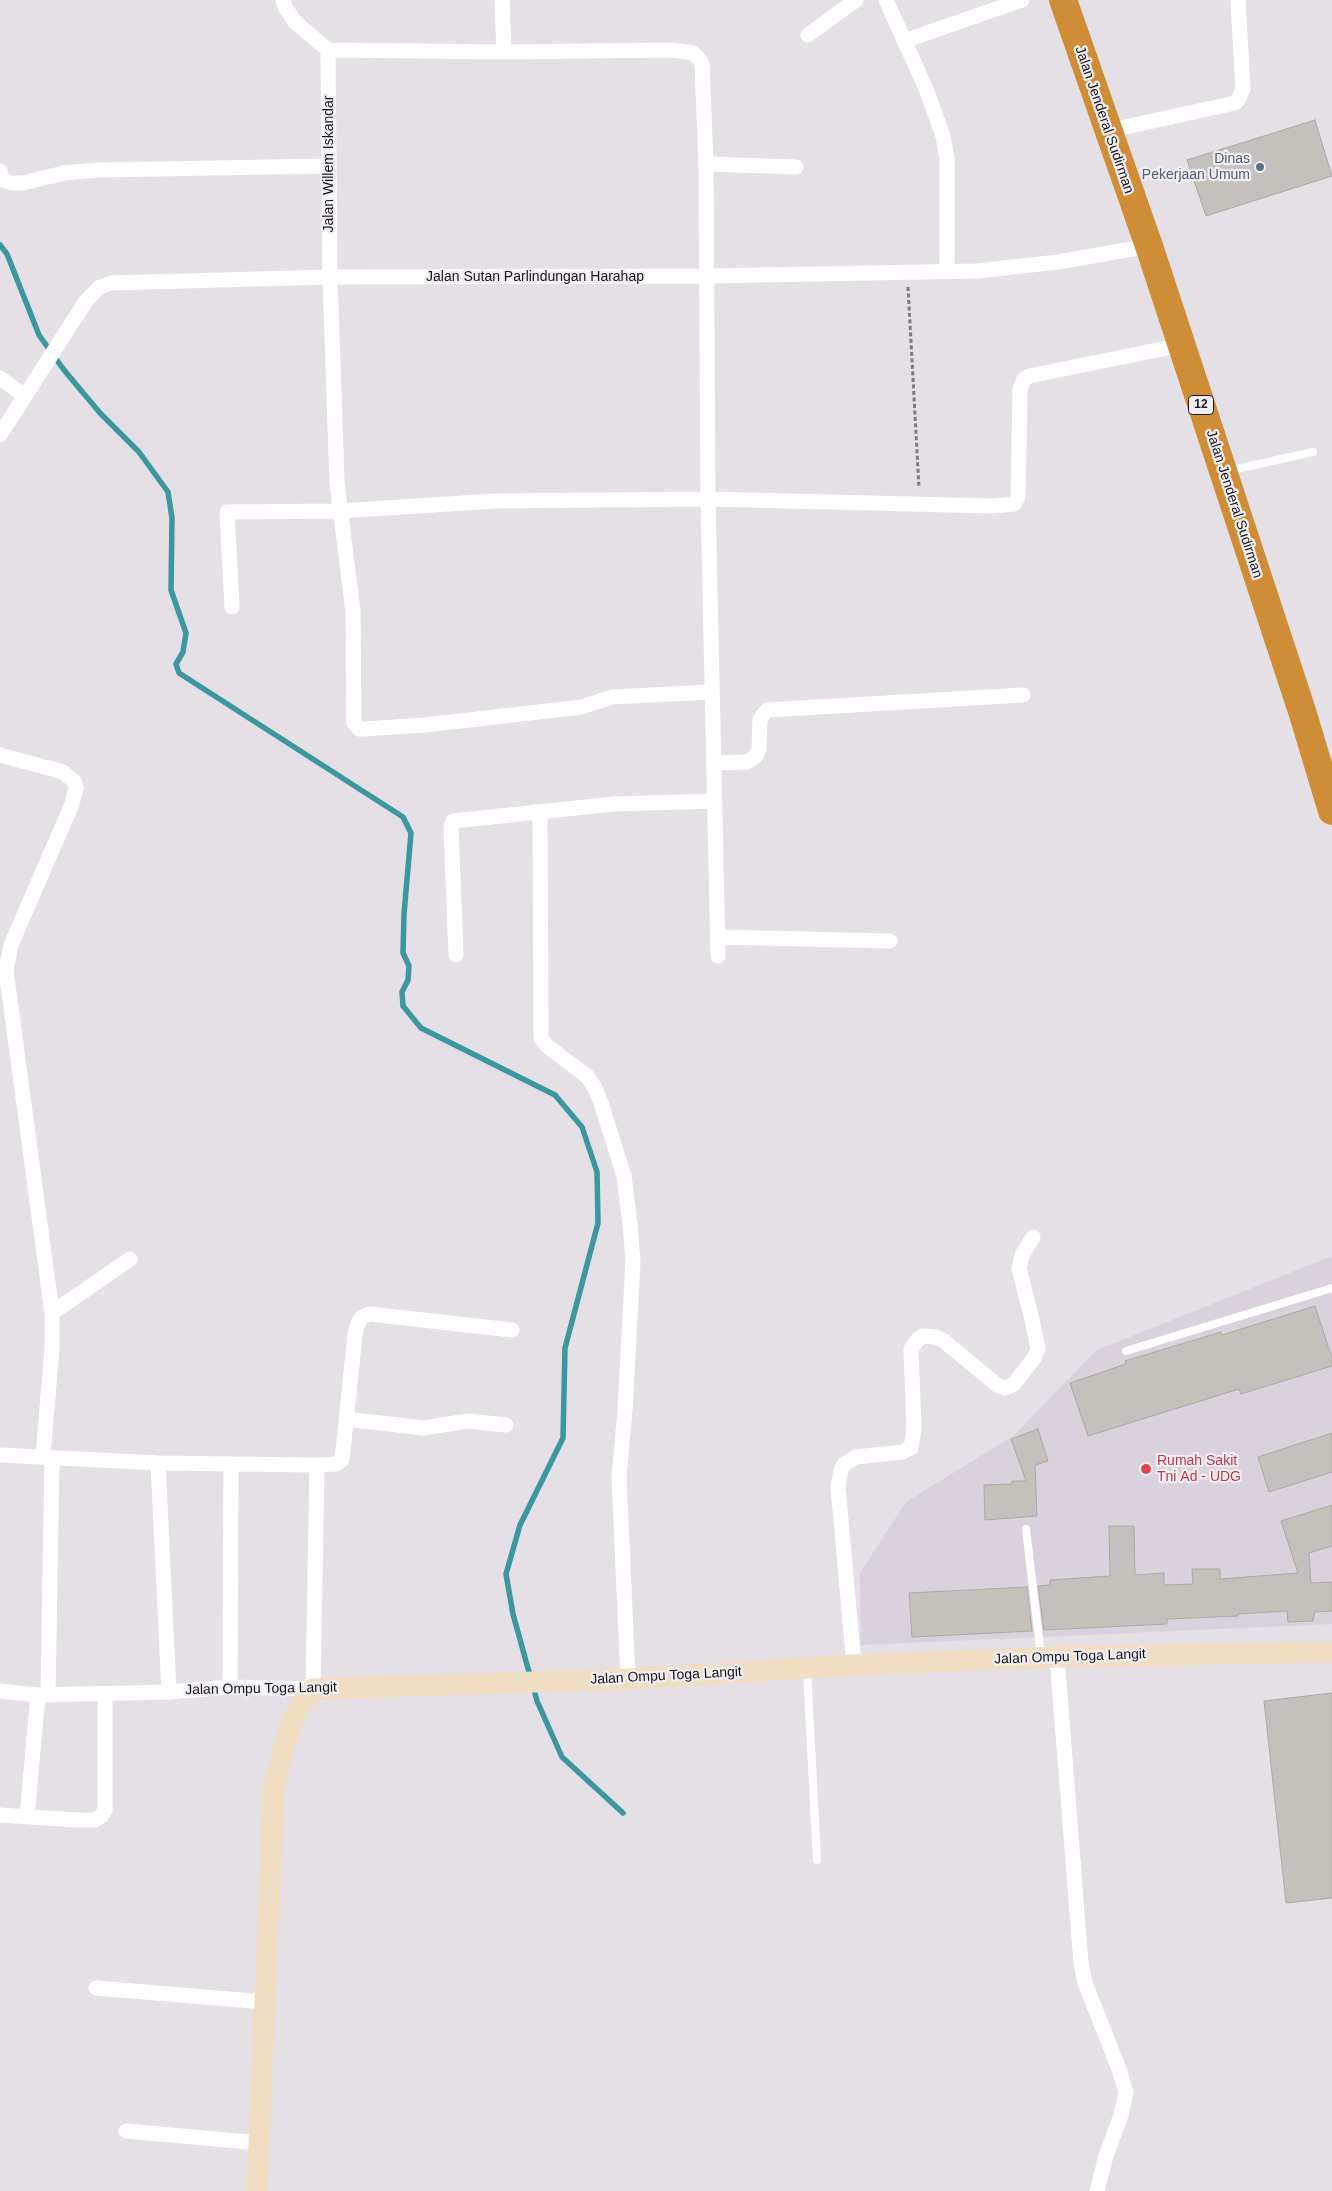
<!DOCTYPE html>
<html>
<head>
<meta charset="utf-8">
<style>
	body { margin:0 }
	canvas { display:block; background:#e4e0e5 }
</style>
</head>
<body>
<canvas width="1332" height="2191"></canvas>
<script>
const context = document.querySelector('canvas').getContext('2d');
context.lineJoin = 'round';
function paint(path, color) {
  context.fillStyle = color;
  context.fill(path, 'evenodd');
}
function toPath(rows) {
  const path = new Path2D();
  for (const r of rows) {
    path.moveTo(r[0], r[1]);
    for (let i = 2; i < r.length; i += 2) path.lineTo(r[i], r[i + 1]);
  }
  return path;
}
function strokePath(path, color, width, dash) {
  context.strokeStyle = color;
  context.lineWidth = width;
  context.lineCap = dash ? 'butt' : 'round';
  context.setLineDash(dash || []);
  context.stroke(path);
}
function write(font, color, halo, rows, align = 'center') {
  context.font = font + ' Helvetica,sans-serif';
  context.lineWidth = 4.5;
  context.setLineDash([]);
  context.textBaseline = 'middle';
  context.strokeStyle = halo;
  context.fillStyle = color;
  for (const [text, x, y, turn = 0] of rows) {
    context.save();
    context.translate(x, y);
    context.rotate((+turn || 0) * Math.PI / 180);
    context.textAlign = isNaN(turn) ? turn : align;
    if (halo) context.strokeText(text, 0, 0);
    context.fillText(text, 0, 0);
    context.restore();
  }
}
paint(toPath([
	[1332,1256,1332,1624,861,1645,860,1573,906,1502,1013,1436,1097,1350]
]), '#d9d1dc');
strokePath(toPath([
	[0,245,7,254,39,335,64,370,100,413,139,452,168,492,172,518,171,590,186,633,183,652,176,664,179,673,403,817,411,833,404,914,403,953,409,966,408,980,402,992,403,1006,421,1028,555,1095,582,1127,597,1172,598,1223,565,1348,563,1438,520,1525,506,1574,513,1614,537,1701,562,1757,623,1813]
]), '#3c97a0', 5.5);
const building = toPath([
	[1315,120,1332,176,1206,216,1187,160,1315,120],
	[1315,1306,1332,1358,1332,1366,1241,1394,1239,1389,1088,1436,1070,1383,1126,1364,1125,1361,1221,1332,1222,1335,1315,1306],
	[1038,1429,1048,1461,1035,1465,1037,1516,985,1520,984,1485,1012,1484,1012,1481,1026,1481,1011,1439,1038,1429],
	[1332,1433,1332,1472,1269,1492,1258,1457,1332,1433],
	[1332,1505,1332,1546,1309,1553,1311,1583,1332,1582,1332,1611,1315,1612,1313,1621,1288,1622,1287,1611,1238,1614,1238,1616,1167,1619,1167,1624,1044,1630,1038,1586,1050,1585,1050,1580,1110,1576,1109,1526,1134,1526,1135,1575,1164,1573,1164,1585,1193,1584,1192,1569,1220,1569,1220,1579,1298,1573,1281,1521,1332,1505],
	[1027,1587,1032,1631,912,1637,909,1593,1027,1587],
	[1332,1693,1332,1898,1286,1903,1264,1701,1332,1693]
]);
paint(building, '#c4c1bd');
strokePath(building, '#adaaa5', 1);
strokePath(toPath([
	[908,287,919,488]
]), '#7f7c80', 3, [4, 2.5]);
strokePath(toPath([
	[1227,471,1313,452],
	[1126,1351,1332,1288],
	[1026,1529,1041,1656],
	[807,1670,817,1860]
]), '#fff', 8);
strokePath(toPath([
	[283,0,285,7,295,22,328,50,504,52,673,50,693,53,700,60,702,64,706,164,708,499,718,956],
	[502,0,504,52],
	[886,0,927,91,943,136,947,159,947,271],
	[808,35,856,0],
	[904,41,1022,0],
	[328,50,330,277,337,483,353,612,354,723,359,729,364,729,425,725,582,707,612,697,711,692],
	[1107,131,1235,103,1238,100,1243,89,1238,0],
	[706,164,796,167],
	[0,171,3,180,12,183,23,183,64,173,98,170,329,166],
	[0,378,24,395],
	[0,435,86,301,100,287,111,283,330,277,708,276,977,271,1058,262,1149,246],
	[232,607,227,512,339,511,495,501,708,499,992,506,1014,504,1018,497,1020,389,1024,379,1029,376,1182,345],
	[0,755,63,772,74,781,76,788,72,804,11,945,6,970,52,1313,52,1348,43,1456],
	[714,763,747,762,756,756,759,749,760,719,767,710,1023,695],
	[540,812,541,1038,547,1046,587,1076,595,1088,601,1103,624,1176,630,1224,633,1261,625,1410,619,1477,628,1679],
	[718,937,890,941],
	[456,955,451,827,453,821,614,804,715,801],
	[52,1313,130,1259],
	[346,1419,423,1428,468,1421,506,1425],
	[0,1455,158,1463,317,1465,313,1689,230,1687,169,1692,38,1695,0,1691],
	[158,1463,169,1692],
	[317,1465,336,1464,342,1460,355,1335,358,1323,362,1317,370,1314,512,1330],
	[1057,1657,1081,1963,1085,1983,1119,2069,1126,2092,1121,2115,1106,2156,1097,2191],
	[854,1665,838,1487,841,1470,844,1464,856,1457,902,1452,911,1448,914,1428,911,1349,918,1339,923,1336,936,1337,944,1341,997,1385,1005,1388,1014,1384,1034,1358,1038,1349,1031,1315,1019,1269,1022,1255,1033,1237],
	[230,1687,231,1464],
	[48,1695,52,1458],
	[0,1815,77,1820,95,1820,101,1816,105,1810,105,1694],
	[27,1817,38,1695],
	[96,1988,265,2002],
	[126,2131,260,2143]
]), '#fff', 15);
strokePath(toPath([
	[257,2191,274,1788,283,1749,293,1719,299,1706,313,1689,628,1679,854,1665,1057,1657,1332,1652]
]), '#f1ddc2', 21);
strokePath(toPath([
	[1063,0,1149,246,1302,711,1332,811]
]), '#cf8e35', 28);
for (const [x, y, r, color] of [
	[1260,167,5,"#5c6f8a"],
	[1146,1469,6,"#e0444e"]
]) {
  const dot = new Path2D();
  dot.arc(x, y, r, 0, 2 * Math.PI);
  context.fillStyle = color;
  context.fill(dot);
  strokePath(dot, '#f1eef3', 2);
}
for (const [x, y, w] of [
	[1201,405,25]
]) {
  const box = new Path2D();
  box.roundRect(x - w / 2, y - 9.5, w, 19, 4);
  context.fillStyle = '#f1eef3';
  context.fill(box);
  strokePath(box, '#171618', 1);
}
write('bold 12px', '#171618', null, [
	["12",1201,405]
]);
write('14px', '#171618', '#f1eef3', [
	["Jalan Jenderal Sudirman",1104,120,71],
	["Jalan Willem Iskandar",329,164,-90],
	["Jalan Sutan Parlindungan Harahap",535,277],
	["Jalan Jenderal Sudirman",1234,504,72],
	["Jalan Ompu Toga Langit",1070,1657,-2],
	["Jalan Ompu Toga Langit",666,1676,-3],
	["Jalan Ompu Toga Langit",261,1689,-1]
]);
write('14px', '#4e5e75', '#f1eef3', [
	["Dinas",1250,159],
	["Pekerjaan Umum",1250,175]
], 'right');
write('14px', '#be3a42', '#f1eef3', [
	["Rumah Sakit",1157,1461],
	["Tni Ad - UDG",1157,1477]
], 'left');
</script>
</body>
</html>
